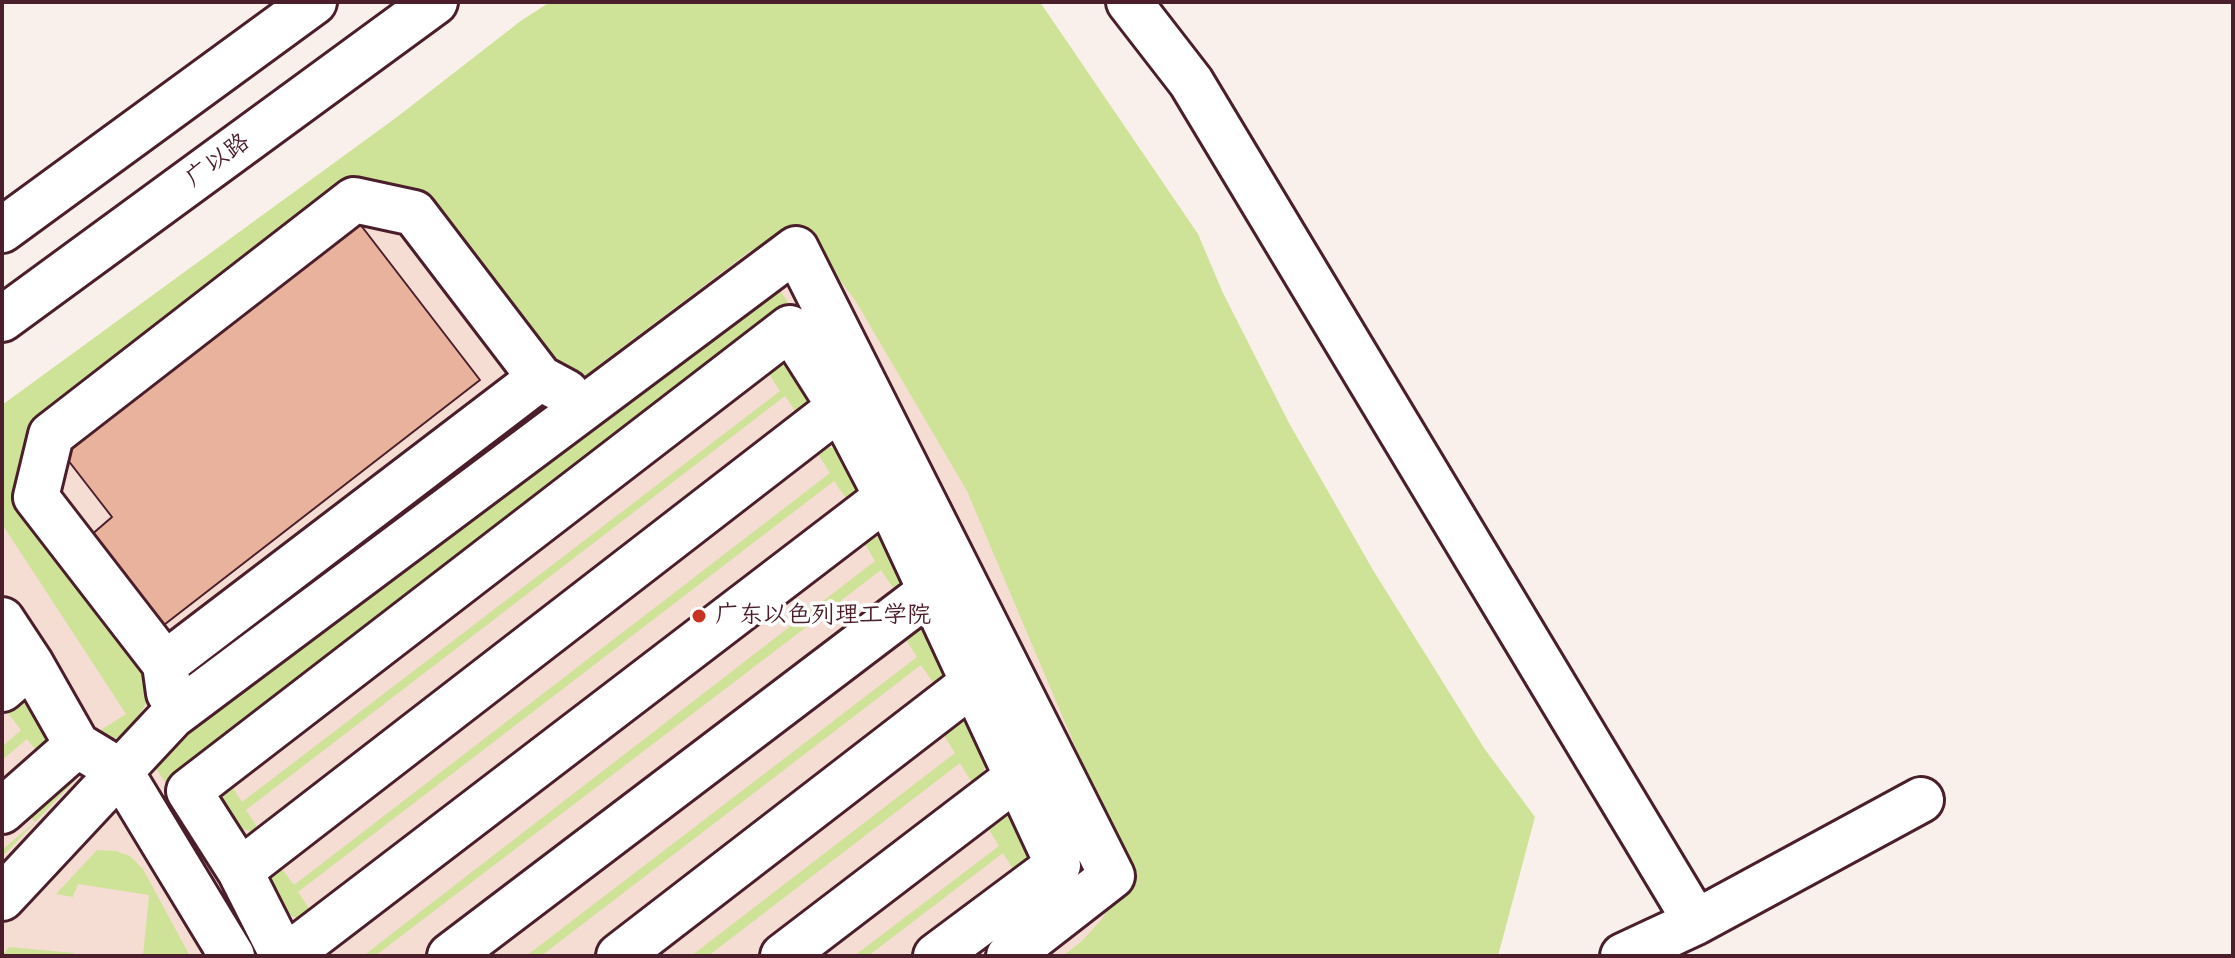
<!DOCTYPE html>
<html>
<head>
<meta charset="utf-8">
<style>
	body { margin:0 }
	#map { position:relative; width:2235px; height:958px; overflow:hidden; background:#faf0eb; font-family:"Balsamiq Sans",sans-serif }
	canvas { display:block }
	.frame { position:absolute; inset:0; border:4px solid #4a1f2b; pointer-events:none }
</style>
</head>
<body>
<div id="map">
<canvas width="2235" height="958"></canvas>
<div class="frame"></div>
</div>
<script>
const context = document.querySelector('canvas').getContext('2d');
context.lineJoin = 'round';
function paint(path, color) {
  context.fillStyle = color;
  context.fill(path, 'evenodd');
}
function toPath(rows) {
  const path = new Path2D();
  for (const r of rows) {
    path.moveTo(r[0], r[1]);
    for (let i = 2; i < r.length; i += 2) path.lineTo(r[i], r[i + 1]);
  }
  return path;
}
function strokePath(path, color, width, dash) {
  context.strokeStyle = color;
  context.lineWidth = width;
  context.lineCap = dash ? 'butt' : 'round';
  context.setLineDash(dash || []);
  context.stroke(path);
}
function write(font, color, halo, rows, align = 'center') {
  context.font = font + ' "Balsamiq Sans","LXGW WenKai TC",sans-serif';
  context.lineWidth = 7;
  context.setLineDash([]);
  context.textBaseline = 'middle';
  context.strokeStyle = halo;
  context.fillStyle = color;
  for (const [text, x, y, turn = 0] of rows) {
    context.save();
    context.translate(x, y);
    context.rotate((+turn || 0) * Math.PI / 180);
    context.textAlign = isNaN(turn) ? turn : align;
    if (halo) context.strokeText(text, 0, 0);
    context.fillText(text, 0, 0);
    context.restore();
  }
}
paint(toPath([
	[943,2,1483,956,2,956,2,411,406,122]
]), '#f5ddd3');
paint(toPath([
	[550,2,1040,2,1198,234,1223,293,1289,423,1373,570,1484,748,1535,817,1498,956,1063,956,1082,941,1102,919,1114,899,1117,845,967,491,855,300,827,263,770,244,750,251,583,377,566,376,426,207,404,188,385,183,361,186,31,440,20,461,18,485,134,638,154,690,133,725,117,738,108,739,96,733,126,714,2,524,2,405,397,117,522,20],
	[776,284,791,307,166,783,154,766,162,749],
	[785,361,813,399,802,421,785,396,246,810,261,833,236,828,221,816,218,794,226,777,242,802,780,391,763,365],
	[837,447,863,481,852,507,834,481,298,892,315,917,298,919,276,907,267,890,276,861,294,885,830,473,815,449],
	[882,533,910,572,898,595,881,570,375,956,363,956,875,561,861,537],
	[920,624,942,635,950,663,937,688,921,665,541,956,526,956,917,657,901,632],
	[32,698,59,735,46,762,27,739,2,760,2,747,21,730,3,707],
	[963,722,981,735,986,765,975,788,960,763,708,956,691,956,955,753,938,726],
	[78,777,2,857,2,850,35,822,27,813],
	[1006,813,1024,829,1030,855,1020,880,1003,853,868,956,854,956,999,846,982,818],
	[97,850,116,851,130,856,143,869,190,956,143,956,149,895,78,884,73,897,56,894],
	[9,947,74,953,73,956,2,956]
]), '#cee398');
const building = toPath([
	[353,215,480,380,151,635,83,542,112,517,57,446,353,215]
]);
paint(building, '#e8b29c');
strokePath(building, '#4a1f2b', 2);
const minor = toPath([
	[1129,2,1191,82,1696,922],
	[2,620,31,664,77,745,120,771,232,956],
	[165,664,36,497,51,435,354,200,414,213,540,378],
	[2,689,31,664],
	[169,693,165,664,540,378,566,392],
	[2,811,77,745],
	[240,871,840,407],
	[2,898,172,716,796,249,1112,876,1009,956],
	[283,956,240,871,189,791,790,328,840,407,887,497,1058,865,936,956],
	[287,956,887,497],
	[450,956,953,574],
	[619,956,974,682],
	[783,956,1016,778],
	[1623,956,1696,922,1921,800]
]);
const major = toPath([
	[2,230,314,2],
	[2,319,435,2]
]);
strokePath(minor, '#4a1f2b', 50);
strokePath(major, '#4a1f2b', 50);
strokePath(minor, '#fff', 44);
strokePath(major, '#fff', 44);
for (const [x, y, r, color] of [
	[699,616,8,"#c8321e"]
]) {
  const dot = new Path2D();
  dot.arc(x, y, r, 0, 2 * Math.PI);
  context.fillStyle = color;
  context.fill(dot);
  strokePath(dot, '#fff', 3);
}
write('24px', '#4a1f2b', '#fff', [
	["广以路",218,161,-36]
]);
write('24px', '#4a1f2b', '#fff', [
	["广东以色列理工学院",715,616]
], 'left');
</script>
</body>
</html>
